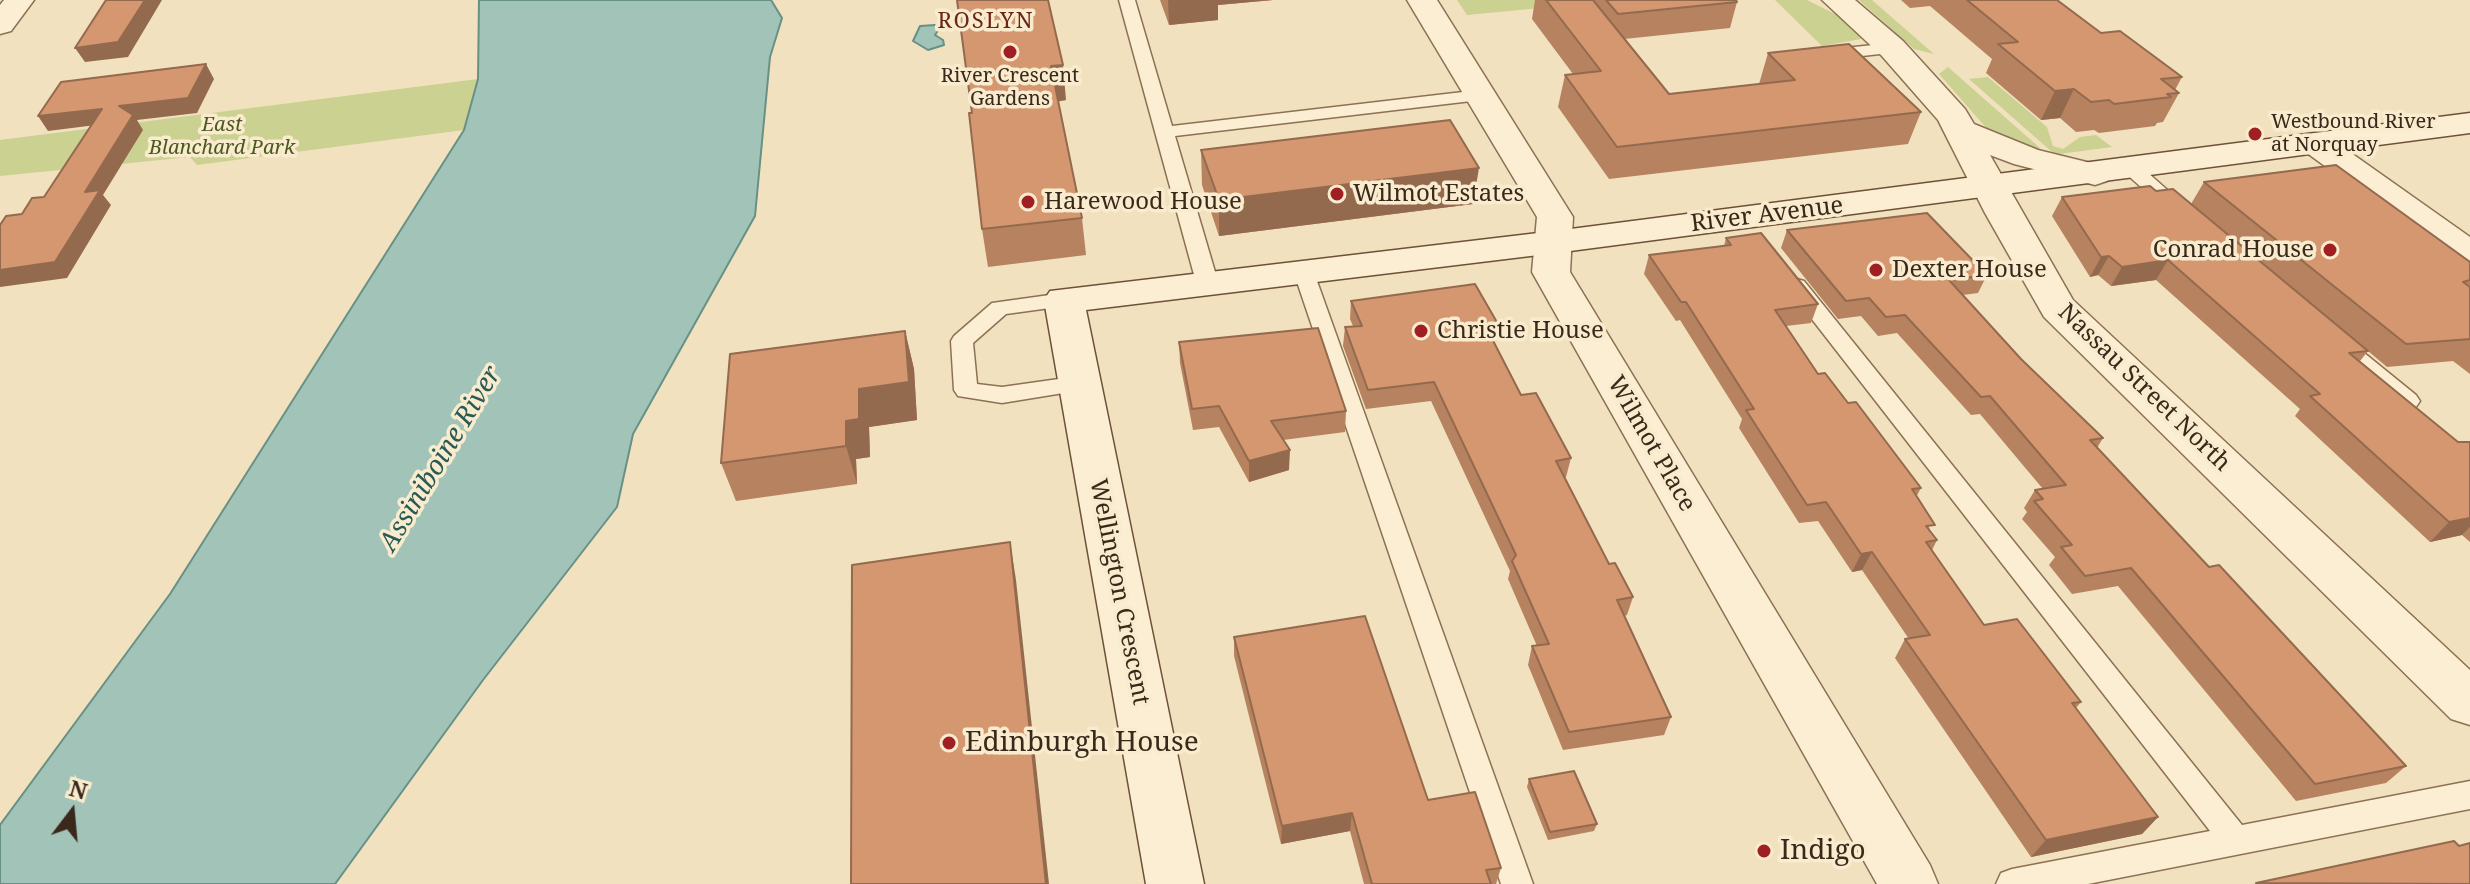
<!DOCTYPE html>
<html>
<head>
<meta charset="utf-8">
<style>
	body { margin:0 }
	#map { position:relative; width:2470px; height:884px; overflow:hidden; background:#f2e1be; font-family:"Noto Serif",serif }
	canvas { display:block }
	.north { position:absolute; left:32px; top:772px; width:80px; height:80px; -webkit-text-stroke:6px #f9ebce; paint-order:stroke; rotate:16deg; font-size:22px; font-weight:700; line-height:32px; text-align:center; color:#3a291b }
	.north::after { content:''; display:block; margin:auto; width:28px; height:36px; background:#3a291b; clip-path:polygon(50% 0,100% 100%,50% 72%,0 100%) }
</style>
</head>
<body>
<div id="map">
<canvas width="2470" height="884"></canvas>
<div class="north">N</div>
</div>
<script>
const context = document.querySelector('canvas').getContext('2d');
context.lineJoin = 'round';
function paint(path, color) {
  context.fillStyle = color;
  context.fill(path, 'evenodd');
}
function toPath(rows) {
  const path = new Path2D();
  for (const r of rows) {
    path.moveTo(r[0], r[1]);
    for (let i = 2; i < r.length; i += 2) path.lineTo(r[i], r[i + 1]);
  }
  return path;
}
function strokePath(path, color, width, dash) {
  context.strokeStyle = color;
  context.lineWidth = width;
  context.lineCap = dash ? 'butt' : 'round';
  context.setLineDash(dash || []);
  context.stroke(path);
}
function write(font, color, halo, rows, align = 'center') {
  context.font = font + ' "Noto Serif",serif';
  context.lineWidth = 7;
  context.setLineDash([]);
  context.textBaseline = 'middle';
  context.strokeStyle = halo;
  context.fillStyle = color;
  for (const [text, x, y, turn = 0] of rows) {
    context.save();
    context.translate(x, y);
    context.rotate((+turn || 0) * Math.PI / 180);
    context.textAlign = isNaN(turn) ? turn : align;
    if (halo) context.strokeText(text, 0, 0);
    context.fillText(text, 0, 0);
    context.restore();
  }
}
paint(toPath([
	[1457,0,1568,0,1572,5,1467,15],
	[1775,0,1807,0,1843,18,1860,35,1861,39,1822,46],
	[1859,0,1872,0,1934,54,1914,49],
	[1948,67,2040,148,2034,152,1989,131,1939,74],
	[1988,77,2047,127,2053,146,2063,149,2080,137,2096,135,2112,147,2059,154,2052,152,1969,79],
	[478,79,464,130,197,165,190,157,0,176,0,140]
]), '#cbd191');
const water = toPath([
	[479,0,771,0,782,18,770,57,755,216,633,434,617,507,483,680,335,884,0,884,0,825,170,594,464,130,478,79,479,0],
	[935,25,939,29,935,35,943,40,944,45,928,50,913,41,920,26,935,25]
]);
paint(water, '#a2c3b8');
strokePath(water, '#689186', 2);
const lane = toPath([
	[1119,0,1135,0,1172,126,1480,90,1489,95,1480,100,1175,136,1218,282,1207,289,1196,282,1119,0],
	[1892,43,1898,44,1900,48,1898,52,1826,60,1817,55,1826,50,1892,43],
	[2131,162,2138,164,2181,202,2184,206,2181,210,2167,210,2124,172,2121,168,2131,162],
	[1303,264,1313,270,1533,884,1501,884,1293,270,1303,264],
	[1797,279,1804,281,2242,825,2470,781,2470,809,2088,884,1996,884,2001,873,2012,869,2210,831,1790,291,1786,286,1797,279],
	[1064,293,1075,300,1072,305,1006,314,973,343,977,384,1002,387,1080,376,1088,379,1091,384,1088,389,1002,403,958,396,954,390,951,341,954,336,992,303,1064,293],
	[2334,333,2342,335,2416,395,2420,401,2416,407,2400,407,2326,345,2323,340,2326,335,2334,333]
]);
const street = toPath([
	[4,0,34,0,11,31,0,34,0,5,4,0],
	[1407,0,1437,0,1573,217,1570,272,1930,865,1938,884,1877,884,1532,272,1537,217,1407,0],
	[1822,0,1855,0,1903,41,1965,109,1974,124,2038,150,2107,167,2113,174,2107,181,2095,185,2014,164,1990,155,2073,300,2470,670,2470,725,2451,719,2044,317,1985,213,1938,120,1881,55,1822,0],
	[2315,133,2327,136,2470,237,2470,267,2457,263,2303,150,2298,143,2303,136,2315,133]
]);
const secondary = toPath([
	[2470,113,2470,133,1555,253,1086,310,1204,884,1146,884,1044,300,1050,291,1555,231,2470,113]
]);
strokePath(lane, '#8c7155', 3);
strokePath(street, '#8c7155', 3);
strokePath(secondary, '#6d5138', 3);
paint(lane, '#fceed2');
paint(street, '#fceed2');
paint(secondary, '#fceed2');
paint(toPath([
	[957,0,1066,100,1058,101,1082,218,1086,255,988,267,982,229,972,113],
	[1160,0,1273,0,1218,5,1218,20,1169,25],
	[1535,0,1736,0,1737,2,1730,28,1624,39,1669,94,1759,84,1768,53,1921,112,1908,144,1609,179,1558,107,1565,75,1573,74,1532,19],
	[1901,0,2057,0,2101,33,2182,77,2175,90,2179,93,2163,122,2157,123,2155,126,2099,133,2094,130,2076,132,2060,118,2041,120,1986,73,1992,59,1930,6,1910,8],
	[1201,150,1473,204,1219,236,1202,185],
	[2204,182,2470,262,2470,374,2453,361,2387,367,2368,351,2360,361,2458,442,2470,442,2470,542,2462,535,2430,542,2295,416,2300,409,2156,280,2111,286,2098,275,2090,277,2052,216,2062,197,2156,191,2191,204],
	[1787,230,1987,275,1978,293,1963,295,2021,359,2103,438,2097,448,2209,567,2406,766,2386,783,2296,801,2118,586,2072,594,2049,565,2055,557,2022,519,2027,512,2024,508,2035,490,2043,489,1980,414,1971,415,1897,333,1878,336,1861,316,1838,319,1781,248],
	[1726,238,1818,304,1811,323,1786,326,1818,374,1848,403,1921,488,1916,497,1931,532,1937,540,1932,550,1984,625,2081,702,2075,709,2158,817,2142,834,2031,857,1895,658,1905,639,1909,639,1862,570,1852,572,1818,521,1799,523,1739,428,1742,419,1680,320,1676,321,1644,274,1649,255,1724,246],
	[1351,301,1498,324,1494,342,1521,395,1571,458,1566,477,1565,477,1609,564,1633,597,1627,615,1624,616,1671,717,1664,735,1563,750,1528,665,1532,646,1537,646,1508,579,1510,571,1431,401,1366,409,1343,346,1345,327,1353,326,1350,319],
	[905,331,914,369,917,420,869,427,870,457,856,459,857,484,736,501,721,463],
	[1179,342,1346,411,1345,432,1283,440,1289,470,1249,482,1219,427,1193,430,1180,363],
	[1234,637,1428,800,1501,868,1496,884,1364,884,1350,831,1281,844,1234,656],
	[1529,779,1597,824,1594,831,1548,840,1527,787]
]), '#b68260');
paint(toPath([
	[145,0,162,0,128,57,85,62,75,48],
	[1168,0,1273,0,1218,5,1218,20,1169,25],
	[206,64,214,79,197,113,137,120,143,130,103,195,111,205,67,278,0,287,0,270,85,192,119,106],
	[1063,65,1066,100,1055,102,1051,66],
	[2074,89,2060,118,2041,120,2055,91],
	[102,109,112,123,48,131,38,116],
	[1479,168,1473,204,1219,236,1219,200],
	[2109,256,2098,275,2090,277,2101,257],
	[2168,260,2156,280,2111,286,2122,267],
	[1498,324,1494,342,1485,325],
	[905,331,914,369,917,420,869,427,870,457,856,459,857,484,846,446,846,421,859,389],
	[1290,450,1289,470,1249,482,1249,461],
	[2470,518,2470,527,2462,535,2430,542,2449,522],
	[1010,542,1016,580,1049,884,1046,884],
	[1872,552,1862,570,1852,572,1861,554],
	[1352,813,1350,831,1281,844,1282,826],
	[2158,817,2142,834,2031,857,2046,840]
]), '#946a4e');
const building = toPath([
	[106,0,145,0,118,42,75,48,106,0],
	[957,0,1048,0,1063,65,1051,66,1082,218,982,229,969,113,972,113,957,0],
	[1546,0,1593,0,1669,94,1795,80,1768,53,1849,44,1921,112,1617,147,1565,75,1601,71,1546,0],
	[1606,0,1736,0,1737,2,1618,14,1606,0],
	[1967,0,2057,0,2101,33,2120,31,2182,77,2161,79,2179,93,2167,94,2171,97,2114,104,2109,100,2091,102,2074,89,2055,91,1998,44,2018,42,1967,0],
	[206,64,188,98,119,106,133,115,85,192,100,190,55,262,0,270,0,225,6,216,22,214,32,198,44,197,102,109,38,116,61,82,206,64],
	[1450,120,1479,168,1219,200,1201,150,1450,120],
	[2336,165,2470,262,2470,280,2463,282,2470,287,2470,339,2406,344,2204,182,2336,165],
	[2150,186,2156,191,2173,189,2368,351,2349,353,2458,442,2470,442,2470,518,2449,522,2310,396,2320,394,2168,260,2122,267,2109,256,2101,257,2062,197,2150,186],
	[1927,213,1987,275,1949,280,2021,359,2103,438,2090,440,2209,567,2219,565,2406,766,2315,784,2131,568,2085,576,2061,547,2072,545,2034,501,2043,499,2035,490,2066,485,1990,396,1981,397,1905,315,1886,317,1869,298,1846,301,1787,230,1927,213],
	[1761,233,1818,304,1775,310,1818,374,1825,373,1848,403,1856,402,1921,488,1912,489,1935,525,1926,526,1937,540,1926,542,1984,625,2017,619,2081,702,2072,703,2158,817,2046,840,1905,639,1930,635,1872,552,1861,554,1826,502,1807,505,1746,410,1754,409,1686,302,1681,302,1649,255,1731,245,1726,238,1761,233],
	[1475,284,1498,324,1485,325,1521,395,1536,393,1571,458,1556,461,1609,564,1615,563,1633,597,1617,600,1671,717,1569,732,1532,646,1549,644,1512,561,1516,555,1434,382,1368,390,1345,327,1362,326,1351,301,1475,284],
	[1318,328,1346,411,1271,421,1290,450,1249,461,1219,406,1192,409,1179,342,1318,328],
	[905,331,909,382,859,389,859,419,846,421,846,446,721,463,730,354,905,331],
	[1010,542,1046,884,851,884,852,565,1010,542],
	[1365,616,1428,800,1475,792,1501,868,1486,870,1491,884,1372,884,1352,813,1282,826,1234,637,1365,616],
	[1574,771,1597,824,1550,832,1529,779,1574,771],
	[2454,841,2459,846,2470,843,2470,884,2256,883,2454,841]
]);
paint(building, '#d49770');
strokePath(building, '#946a4e', 2);
for (const [x, y, r, color] of [
	[1010,52,8,"#a01f23"],
	[2255,134,8,"#a01f23"],
	[1337,194,8,"#a01f23"],
	[1028,202,8,"#a01f23"],
	[2330,250,8,"#a01f23"],
	[1876,270,8,"#a01f23"],
	[1421,331,8,"#a01f23"],
	[949,743,8,"#a01f23"],
	[1764,851,8,"#a01f23"]
]) {
  const dot = new Path2D();
  dot.arc(x, y, r, 0, 2 * Math.PI);
  context.fillStyle = color;
  context.fill(dot);
  strokePath(dot, '#f9ebce', 3);
}
write('20px', '#3a291b', '#f9ebce', [
	["River Crescent",1010,76],
	["Gardens",1010,99],
	["Westbound River",2271,122,"left"],
	["at Norquay",2271,145,"left"]
]);
write('italic 20px', '#4b5820', '#f9ebce', [
	["East",222,125],
	["Blanchard Park",222,148]
]);
context.letterSpacing = '2px';
write('22px', '#6a2616', '#f9ebce', [
	["ROSLYN",986,22]
]);
context.letterSpacing = '0px';
write('24px', '#3a291b', '#f9ebce', [
	["Wilmot Estates",1353,194],
	["Harewood House",1044,202],
	["Conrad House",2314,250,"right"],
	["Dexter House",1892,270],
	["Christie House",1437,331]
], 'left');
write('24px', '#3a291b', '#f9ebce', [
	["River Avenue",1767,215,-7],
	["Nassau Street North",2144,388,44],
	["Wilmot Place",1651,444,60],
	["Wellington Crescent",1119,592,79]
]);
write('italic 26px', '#295b56', '#f9ebce', [
	["Assiniboine River",441,459,-59]
]);
write('28px', '#3a291b', '#f9ebce', [
	["Edinburgh House",965,743],
	["Indigo",1780,851]
], 'left');
</script>
</body>
</html>
